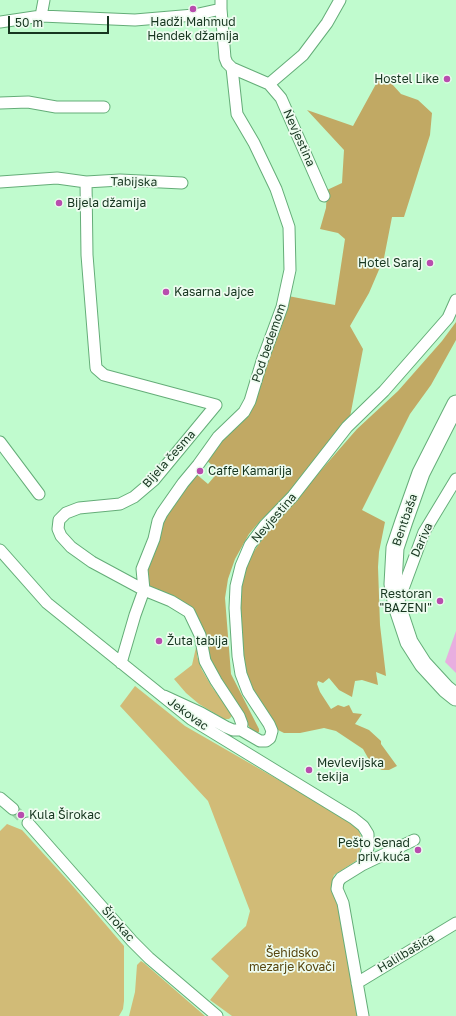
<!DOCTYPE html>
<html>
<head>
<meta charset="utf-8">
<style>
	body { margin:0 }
	#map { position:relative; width:456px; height:1016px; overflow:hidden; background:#c0fbce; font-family:"Golos Text",sans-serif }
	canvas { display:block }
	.scale { position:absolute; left:8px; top:16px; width:101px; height:18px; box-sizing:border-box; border:2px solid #16351f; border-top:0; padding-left:5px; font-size:12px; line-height:14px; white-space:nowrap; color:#16351f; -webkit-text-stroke:3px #eefcf0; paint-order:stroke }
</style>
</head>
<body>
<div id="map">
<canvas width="456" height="1016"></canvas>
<div class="scale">50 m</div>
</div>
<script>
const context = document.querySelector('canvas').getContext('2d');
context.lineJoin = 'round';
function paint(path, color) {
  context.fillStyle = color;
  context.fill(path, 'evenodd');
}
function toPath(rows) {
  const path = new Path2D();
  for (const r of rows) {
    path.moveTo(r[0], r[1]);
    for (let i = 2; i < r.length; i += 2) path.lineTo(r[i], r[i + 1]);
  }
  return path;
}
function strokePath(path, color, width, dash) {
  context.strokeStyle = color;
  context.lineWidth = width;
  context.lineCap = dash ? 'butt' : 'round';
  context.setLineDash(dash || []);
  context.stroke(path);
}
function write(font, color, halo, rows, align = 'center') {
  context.font = font + ' "Golos Text",sans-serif';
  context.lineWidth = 3.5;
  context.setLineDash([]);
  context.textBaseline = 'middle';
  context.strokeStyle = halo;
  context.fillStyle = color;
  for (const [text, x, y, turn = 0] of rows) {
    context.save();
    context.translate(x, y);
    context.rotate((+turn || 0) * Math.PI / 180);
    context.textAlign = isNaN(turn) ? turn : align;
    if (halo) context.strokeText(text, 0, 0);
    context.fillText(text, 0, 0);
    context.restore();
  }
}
paint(toPath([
	[197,643,197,656,202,670,212,687,230,711,232,716,229,719,224,719,199,704,186,693,174,679,192,665],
	[135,686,185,726,357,825,361,837,361,847,356,861,334,875,332,882,358,999,360,1016,232,1016,210,1000,229,976,211,959,246,926,250,911,208,801,120,706],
	[7,824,22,830,71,884,124,946,124,1001,123,1009,119,1016,0,1016,0,831],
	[141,961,144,963,205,1016,129,1016,135,992,137,965]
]), '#d1bb77');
paint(toPath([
	[382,73,401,94,418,100,432,113,430,135,404,217,392,217,384,258,369,293,350,326,363,349,349,422,288,496,261,520,249,534,235,559,228,579,225,598,231,674,259,729,259,732,255,733,252,731,212,672,198,622,146,588,145,570,163,516,195,473,208,484,219,471,206,460,221,441,248,414,288,296,335,305,345,239,338,233,320,229,326,208,327,190,342,183,344,150,307,110,353,126],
	[456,322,456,340,431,385,410,414,362,510,385,522,379,552,378,567,380,625,386,676,376,672,378,685,362,680,355,681,352,697,339,690,329,678,323,683,318,681,317,684,320,692,331,709,338,705,344,707,349,705,353,713,362,714,355,724,369,730,381,741,381,744,397,766,389,770,382,770,372,765,363,749,336,731,324,728,300,733,284,733,276,729,261,707,245,674,238,607,242,576,252,554,268,531,357,429,398,391,442,341]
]), '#c1a964');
paint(toPath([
	[456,631,456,673,445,662]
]), '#e8aee0');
strokePath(toPath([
	[13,809,28,823]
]), '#9ed3ab', 11, [11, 5.5]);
const street = toPath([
	[41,16,44,0],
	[0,22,41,16,135,20,194,15,221,9],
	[232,68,269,84,303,55,327,23,340,0],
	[269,84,281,98,324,196],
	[0,103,28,102,56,107,104,107],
	[0,182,57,178,86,182,120,180,182,183],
	[86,182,87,255,96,368,104,375,216,405,154,480,134,497,120,504,79,508,66,513,59,520,58,529,61,536,71,547,92,562,144,590,171,601,189,612,200,635,205,661,216,681,239,716,242,724,241,730],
	[0,442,39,494],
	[0,550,47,603,191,719,353,818,363,826,368,834,368,848,362,865],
	[397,605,424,532,456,479],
	[121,663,135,615,144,590,142,569,154,539,158,521,162,513,183,483,198,465,218,437,244,412,250,401,262,361,282,307,290,270,289,227,276,189,254,143,237,114,232,68,227,63,225,58,221,9,221,0],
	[164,696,201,713,226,727,233,730,241,730,260,741,266,741,270,738,272,731,269,724,248,692,241,674,238,656,235,608,236,586,241,566,250,545,265,525,293,496,347,427,384,391,448,318,456,300],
	[0,798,13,809],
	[28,823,132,941,149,958,217,1016],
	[357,983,456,923],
	[363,1016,343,903,337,889,338,882,341,878,362,865,414,840]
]);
const primary = toPath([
	[456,404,421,473,404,521,395,548,393,584,397,606,409,642,423,664,446,689,456,697]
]);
strokePath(street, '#64ad78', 13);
strokePath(primary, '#64ad78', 19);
strokePath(street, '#fff', 11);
strokePath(primary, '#fff', 17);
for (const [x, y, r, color] of [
	[193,9,4,"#b84dae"],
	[447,79,4,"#b84dae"],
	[59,203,4,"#b84dae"],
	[430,263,4,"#b84dae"],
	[166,292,4,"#b84dae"],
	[200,471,4,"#b84dae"],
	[440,601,4,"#b84dae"],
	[159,641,4,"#b84dae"],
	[309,770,4,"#b84dae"],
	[21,815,4,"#b84dae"],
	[418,850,4,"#b84dae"]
]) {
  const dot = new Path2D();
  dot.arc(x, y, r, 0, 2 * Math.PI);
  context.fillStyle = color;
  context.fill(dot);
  strokePath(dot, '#eefcf0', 1.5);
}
write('12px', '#16351f', '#eefcf0', [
	["Hadži Mahmud",193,22,"center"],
	["Hendek džamija",193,36,"center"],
	["Hostel Like",439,79,"right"],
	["Bijela džamija",67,203],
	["Hotel Saraj",422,263,"right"],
	["Kasarna Jajce",174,292],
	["Caffe Kamarija",208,471],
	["Restoran",432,594,"right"],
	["\"BAZENI\"",432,608,"right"],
	["Žuta tabija",167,641],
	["Mevlevijska",317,763],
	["tekija",317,777],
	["Kula Širokac",29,815],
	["Pešto Senad",410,843,"right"],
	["priv.kuća",410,857,"right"]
], 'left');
write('12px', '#16351f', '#eefcf0', [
	["Nevjestina",299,138,66],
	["Tabijska",134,182,1],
	["Pod bedemom",269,343,-71],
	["Bijela česma",169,459,-48],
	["Nevjestina",274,518,-49],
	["Bentbaša",405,520,-71],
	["Dariva",422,540,-66],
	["Jekovac",188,714,36],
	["Širokac",118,924,48],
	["Halilbašića",406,953,-31]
]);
write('12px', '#56450e', '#eefcf0', [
	["Šehidsko",292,953],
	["mezarje Kovači",292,967]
]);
</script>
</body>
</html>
